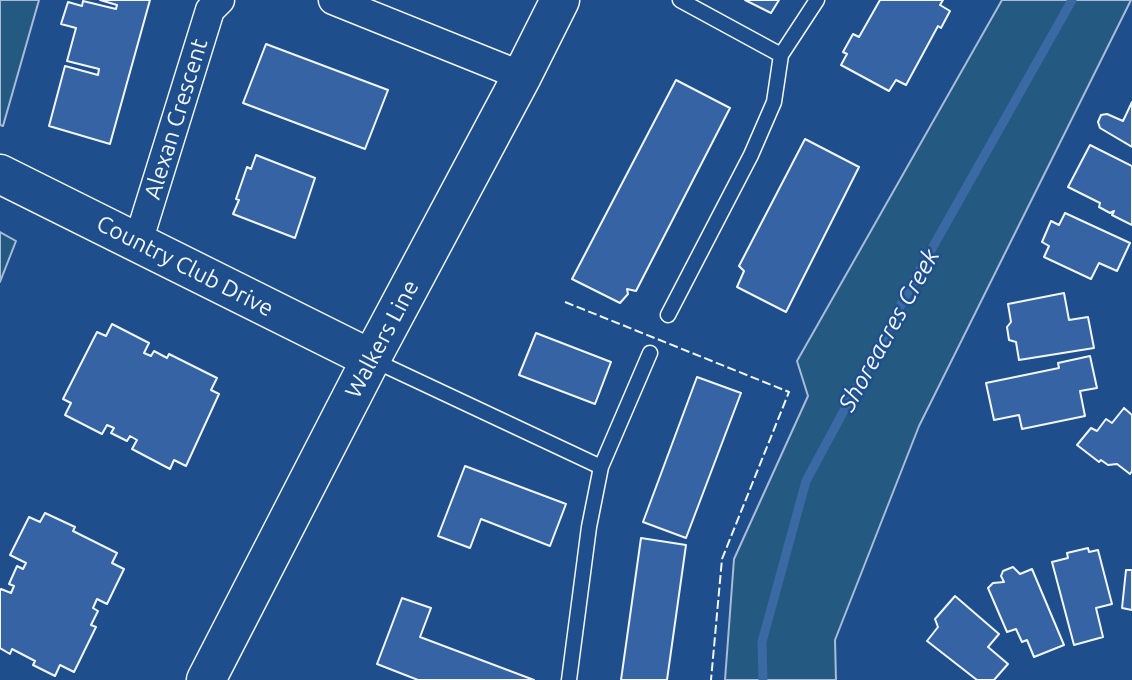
<!DOCTYPE html>
<html>
<head>
<meta charset="utf-8">
<style>
	body { margin:0 }
	canvas { display:block; background:#1f4e8c }
</style>
</head>
<body>
<canvas width="1132" height="680"></canvas>
<script>
const context = document.querySelector('canvas').getContext('2d');
context.lineJoin = 'round';
function paint(path, color) {
  context.fillStyle = color;
  context.fill(path, 'evenodd');
}
function toPath(rows) {
  const path = new Path2D();
  for (const r of rows) {
    path.moveTo(r[0], r[1]);
    for (let i = 2; i < r.length; i += 2) path.lineTo(r[i], r[i + 1]);
  }
  return path;
}
function strokePath(path, color, width, dash) {
  context.strokeStyle = color;
  context.lineWidth = width;
  context.lineCap = dash ? 'butt' : 'round';
  context.setLineDash(dash || []);
  context.stroke(path);
}
function write(font, color, halo, rows, align = 'center') {
  context.font = font + ' Ubuntu,sans-serif';
  context.lineWidth = 5;
  context.setLineDash([]);
  context.textBaseline = 'middle';
  context.strokeStyle = halo;
  context.fillStyle = color;
  for (const [text, x, y, turn = 0] of rows) {
    context.save();
    context.translate(x, y);
    context.rotate((+turn || 0) * Math.PI / 180);
    context.textAlign = isNaN(turn) ? turn : align;
    if (halo) context.strokeText(text, 0, 0);
    context.fillText(text, 0, 0);
    context.restore();
  }
}
const green = toPath([
	[0,0,39,0,3,126,0,125,0,0],
	[1002,0,1131,0,919,426,835,640,836,680,725,680,734,559,808,396,797,361,1002,0],
	[0,232,16,241,0,282,0,232]
]);
paint(green, '#245a82');
strokePath(green, '#a8bbd7', 2);
strokePath(toPath([
	[763,680,762,642,806,481,917,275,1072,0]
]), '#3b69a3', 9);
const building = toPath([
	[100,0,150,0,110,144,49,126,65,66,98,75,99,69,67,61,76,28,61,24,68,2,82,6,83,1,116,9,117,5,100,0],
	[745,0,779,0,771,13,745,0],
	[880,0,943,0,940,5,950,11,941,28,938,26,906,85,896,80,889,91,841,65,847,54,843,52,853,34,859,37,880,0],
	[266,44,388,90,365,149,243,103,266,44],
	[676,80,730,108,636,291,627,289,628,294,620,303,572,279,676,80],
	[1132,102,1132,147,1100,128,1098,122,1101,115,1107,114,1123,121,1132,102],
	[805,139,859,167,786,312,737,287,744,271,739,266,805,139],
	[1090,145,1132,166,1132,225,1112,215,1114,211,1110,213,1099,207,1100,203,1068,187,1090,145],
	[256,155,315,178,295,238,233,214,239,200,236,199,247,167,251,169,256,155],
	[1065,213,1130,243,1117,271,1099,263,1091,279,1044,257,1049,246,1042,242,1051,221,1059,225,1065,213],
	[1064,293,1069,320,1088,317,1094,348,1019,360,1016,342,1009,340,1007,327,1011,322,1008,304,1064,293],
	[112,324,149,343,144,353,151,356,154,351,167,358,169,354,217,378,211,390,219,394,186,466,174,460,170,469,132,449,137,440,130,436,127,441,111,433,114,428,107,425,102,434,65,415,71,403,63,399,97,332,106,336,112,324],
	[536,333,611,362,595,404,519,375,536,333],
	[1090,356,1097,388,1080,391,1085,416,1022,429,1019,415,994,420,986,383,1059,368,1058,363,1090,356],
	[697,377,741,393,686,538,643,522,697,377],
	[1124,408,1132,415,1132,471,1130,474,1117,464,1108,465,1101,460,1099,462,1077,445,1091,428,1097,431,1106,419,1112,423,1124,408],
	[465,466,566,504,550,546,481,519,470,548,438,536,465,466],
	[45,513,75,527,73,531,117,553,112,563,124,569,107,604,97,599,93,608,98,611,91,625,96,627,74,672,60,665,55,676,33,665,35,661,12,649,10,654,0,648,0,591,1,589,11,593,14,586,9,584,17,566,23,569,26,563,10,555,29,517,40,522,45,513],
	[641,538,686,545,667,680,621,680,641,538],
	[1088,548,1089,552,1098,550,1112,604,1096,608,1103,637,1074,645,1052,562,1068,558,1067,553,1088,548],
	[1013,567,1020,574,1032,569,1064,645,1034,657,1027,640,1022,642,1016,629,1007,632,988,588,993,583,1004,582,1001,576,1003,571,1013,567],
	[1126,570,1132,570,1132,610,1122,608,1126,570],
	[955,596,999,634,988,647,1008,664,994,680,977,680,927,641,938,627,935,619,955,596],
	[402,598,431,608,420,637,534,680,418,680,377,664,402,598]
]);
paint(building, '#3563a3');
strokePath(building, '#f2f6ff', 2);
const lane = toPath([
	[680,0,781,55],
	[668,315,751,155,774,102,781,55,817,0],
	[371,359,601,467],
	[569,680,589,527,601,467,650,353]
]);
const street = toPath([
	[333,0,522,76],
	[138,242,210,10,220,0]
]);
const secondary = toPath([
	[0,174,371,359],
	[206,680,371,359,522,76,560,0]
]);
strokePath(lane, '#f2f6ff', 17);
strokePath(street, '#f2f6ff', 31);
strokePath(secondary, '#f2f6ff', 41);
strokePath(lane, '#1f4e8c', 14);
strokePath(street, '#1f4e8c', 28);
strokePath(secondary, '#1f4e8c', 38);
strokePath(toPath([
	[565,302,789,392,722,559,711,680]
]), '#f2f6ff', 2, [9, 3.5]);
write('23px', '#f2f6ff', '#1f4e8c', [
	["Alexan Crescent",176,119,-73],
	["Country Club Drive",185,266,27],
	["Walkers Line",382,339,-62]
]);
write('italic 24px', '#f2f6ff', '#1f4e8c', [
	["Shoreacres Creek",889,330,-61]
]);
</script>
</body>
</html>
